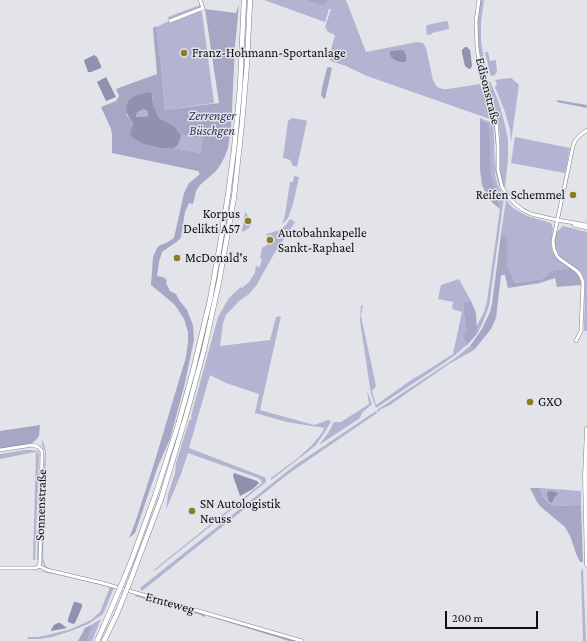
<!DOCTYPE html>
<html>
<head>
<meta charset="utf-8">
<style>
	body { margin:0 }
	#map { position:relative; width:587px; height:641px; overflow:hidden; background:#e3e3ea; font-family:"Crimson Pro",serif }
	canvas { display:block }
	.scale { position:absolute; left:445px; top:611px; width:93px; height:18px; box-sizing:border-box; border:2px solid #0f0f12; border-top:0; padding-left:5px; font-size:12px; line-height:14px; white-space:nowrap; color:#0f0f12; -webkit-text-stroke:3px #e3e3ea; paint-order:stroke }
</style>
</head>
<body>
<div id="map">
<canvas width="587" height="641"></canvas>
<div class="scale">200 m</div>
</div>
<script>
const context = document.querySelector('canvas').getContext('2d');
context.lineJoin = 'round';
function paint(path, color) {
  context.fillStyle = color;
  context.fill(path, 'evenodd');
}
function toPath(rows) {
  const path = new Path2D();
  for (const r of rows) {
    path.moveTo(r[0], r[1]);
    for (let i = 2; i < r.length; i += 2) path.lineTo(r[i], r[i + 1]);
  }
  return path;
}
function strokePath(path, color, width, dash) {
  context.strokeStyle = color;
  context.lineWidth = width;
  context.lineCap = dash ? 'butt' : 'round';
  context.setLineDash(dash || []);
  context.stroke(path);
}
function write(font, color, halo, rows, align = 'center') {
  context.font = font + ' "Crimson Pro",serif';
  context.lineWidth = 3;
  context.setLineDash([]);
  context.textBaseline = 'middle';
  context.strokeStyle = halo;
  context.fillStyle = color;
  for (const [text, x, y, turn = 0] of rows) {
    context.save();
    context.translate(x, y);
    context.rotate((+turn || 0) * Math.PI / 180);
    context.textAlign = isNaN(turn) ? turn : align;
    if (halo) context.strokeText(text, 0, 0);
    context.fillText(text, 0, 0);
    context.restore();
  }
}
paint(toPath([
	[264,0,305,0,319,5,325,5,327,3,328,0,346,0,366,52,417,42,423,43,426,48,433,80,437,87,443,89,448,89,480,84,490,110,492,118,490,119,487,118,367,76,346,66,331,61,330,60,329,57,335,35,328,32,325,27,331,9,329,9,325,22],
	[480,0,484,0,481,22,481,41,485,66,488,77,484,74,478,46,477,23],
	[200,5,200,10,202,12,214,103,165,110,161,65,156,27,169,21,168,17],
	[446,21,448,22,449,29,432,33,432,34,427,35,426,27,427,25],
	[484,48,485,52,488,52,490,61,496,60,497,71,495,75,492,76,491,76,490,73],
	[509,78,511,78,516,82,519,85,511,142,510,130,505,112,495,87,497,84,495,80],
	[490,81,499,103,504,121,508,139,508,159,505,188,501,179,499,169,500,139,499,125,496,110,488,86],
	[143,109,144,109,148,112,148,116,142,117,136,117,135,115,137,113],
	[292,118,304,120,307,121,297,167,292,165,291,161,288,159,283,158,288,121],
	[480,118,493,123,494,137,495,175,498,186,504,197,489,306,483,322,477,334,476,327,484,312,487,301,500,209,492,202,487,195,482,185,480,168],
	[494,124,496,126,497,147,496,164,497,175,500,186,504,193,504,195,499,185,495,171,496,148],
	[181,135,203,139,200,153,174,148,178,145,180,140],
	[515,137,570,148,565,173,511,163],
	[294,176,299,177,293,204,288,218,282,224,285,215,290,182,293,182],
	[506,200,513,208,527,216,551,223,553,228,551,243,552,251,557,258,560,261,570,268,550,271,543,279,515,283,507,265,507,237,501,234],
	[245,212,252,221,252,223,249,228,243,232,242,231],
	[290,219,295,222,274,254,256,286,249,294,239,301,226,315,223,323,220,346,270,340,276,317,281,316,260,410,314,425,328,420,331,421,326,430,316,445,310,450,271,480,271,478,298,458,312,445,322,433,324,428,287,422,255,413,259,394,226,383,210,375,189,448,264,477,266,479,266,482,153,572,155,569,262,483,261,480,258,478,188,453,181,474,166,510,168,495,175,473,176,463,189,421,192,418,191,416,218,317,229,298,235,292,241,287,242,288,249,282,255,273,256,266,260,267,262,259,260,258,262,248,272,242,272,239,270,237,268,237,266,234,280,230,286,225],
	[563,226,587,232,587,331,584,331,584,330,585,285,584,278,581,272,576,268,562,259,559,255,555,248,554,242,557,232],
	[459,279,471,301,463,302,465,325,467,330,462,336,467,345,455,355,444,363,376,408,371,394,360,321,361,306,363,305,361,316,376,386,372,391,376,405,414,378,420,375,453,354,462,312,452,309,453,302,438,299,441,285],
	[470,346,474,350,449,364,400,398,390,405,381,409,378,412,377,410,451,361,459,355],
	[367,390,372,404,362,413,360,418,319,445,328,433,334,422,341,422,369,404],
	[376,411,377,413,288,474,142,591,140,588,294,466],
	[42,439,46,451,43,558,45,565,47,567,52,570,111,584,52,571,47,569,43,564,41,557,45,451,42,445],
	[25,450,30,450,36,451,39,456,35,560,33,560,36,453,35,452,0,459,0,454],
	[37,451,38,451,41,456,41,465,38,559,37,560,40,460,40,456],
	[540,488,581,491,581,505,554,506,549,503,543,497],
	[582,568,583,570,586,641,583,641,581,573],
	[32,570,47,572,87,580,114,588,103,614,88,624,71,631,52,637,40,639,27,639,28,637,38,637,48,635,71,629,91,620,100,612,110,587,59,575],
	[101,619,92,641,87,641,93,624]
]), '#b2b4d1');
paint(toPath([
	[305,0,328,0,327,3,325,5,319,5],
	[239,4,235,46,231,128,228,148,225,156,221,164,216,171,200,185,196,191,193,204,189,203,185,212,181,237,179,240,162,252,159,262,157,276,163,277,167,280,166,283,170,291,176,294,179,300,187,310,193,325,194,340,184,387,170,439,158,466,135,533,129,538,135,523,153,467,186,357,188,341,188,332,184,319,179,311,174,304,151,285,153,257,157,248,160,245,166,243,174,238,184,193,189,183,200,174,198,171,112,153,112,135,111,129,101,107,116,101,119,96,116,89,157,74,153,28,156,26,161,65,165,110,219,103,205,9,236,13],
	[152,94,153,104,159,118,174,126,181,135,203,139,200,153,174,148,162,148,132,127,133,124,126,114],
	[329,67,332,68,325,99,322,97,321,95,322,88,327,68],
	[557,100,587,105,587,108,557,102],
	[480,118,481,121,488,124,490,143,490,172,500,209,492,202,487,195,482,185,480,168],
	[501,234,507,237,507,265,515,283,543,279,550,271,570,268,578,275,580,279,581,285,557,287,555,278,540,283,508,288,505,275,501,275,496,318,491,329,474,350,470,346,482,329,490,312,492,304],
	[471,301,476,313,477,334,467,345,462,336,467,330,465,325,463,302],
	[40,425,39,436,35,441,30,444,0,449,0,431],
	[530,488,540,488,543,497,549,503,554,506,581,505,583,562,580,562,577,556,570,536,565,527,541,507,537,502],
	[136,595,168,603,205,615,205,616,204,617,201,615,135,596],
	[209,615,298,641,289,641,208,616],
	[93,624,87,641,78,641,85,628]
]), '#a6a7c5');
paint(toPath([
	[465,47,467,47,470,50,471,57,472,66,471,68,469,69,465,66,462,53,462,50],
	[402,50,404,51,406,56,406,61,405,62,401,62,397,61,392,58,390,55,390,52,391,51],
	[94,55,97,57,101,66,101,68,91,72,88,72,84,61,84,60],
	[106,77,116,97,106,101,97,82],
	[150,92,152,94,153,104,159,118,174,126,181,135,180,140,178,145,174,148,162,148,144,144,134,139,130,134,133,124,127,114,126,108,128,101,135,96,144,93],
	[143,109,146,110,148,112,148,116,142,117,136,117,136,115,137,113],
	[234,473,257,481,259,483,253,489,240,496,233,476],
	[551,491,556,492,558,494,554,498,552,503,549,502,547,494,547,492],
	[74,602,76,602,82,604,82,607,75,623,73,624,68,622,68,619],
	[58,623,60,623,67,628,51,631,51,630,54,625]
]), '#9091ae');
const minor = toPath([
	[479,0,476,21,477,48,481,73,493,107,496,120,498,145,498,170,502,187,508,196,515,204,523,210,531,214,557,220,587,225],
	[170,21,203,8,200,0],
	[574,225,587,228],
	[576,341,581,331,583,282,580,275,577,271,560,259,557,256,554,249,553,241,573,146,575,141,579,136,587,130],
	[0,450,33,445,38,447,42,451,40,562,39,566],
	[39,566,47,570,102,583,302,641],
	[0,568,36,568,39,566]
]);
const major = toPath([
	[587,429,585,477,587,565]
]);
const highway = toPath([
	[123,581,132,559,155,496,178,425,193,371,210,300,220,245,228,195,234,150,240,88,244,0],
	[129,584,161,499,186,416,204,350,219,282,234,197,242,123,247,63,250,0],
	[97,641,106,621],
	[104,641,116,616]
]);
strokePath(minor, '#818288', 4);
strokePath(major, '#818288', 5);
strokePath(highway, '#818288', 5.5);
strokePath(minor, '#fff', 3);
strokePath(major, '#fff', 4);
strokePath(highway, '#fff', 4.5);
const highwayBridge = toPath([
	[116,616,129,584],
	[106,621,123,581]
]);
strokePath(highwayBridge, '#818288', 5.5, []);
strokePath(highwayBridge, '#fff', 4.5);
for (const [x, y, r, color] of [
	[184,53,4,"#877e25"],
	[573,195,4,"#877e25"],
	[248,221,4,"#877e25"],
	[270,240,4,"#877e25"],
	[177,258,4,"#877e25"],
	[530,402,4,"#877e25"],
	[192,511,4,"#877e25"]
]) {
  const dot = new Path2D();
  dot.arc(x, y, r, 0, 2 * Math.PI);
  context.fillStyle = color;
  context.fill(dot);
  strokePath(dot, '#e3e3ea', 1.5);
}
write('13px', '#0f0f12', '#e3e3ea', [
	["Franz-Hohmann-Sportanlage",192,53],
	["Reifen Schemmel",565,195,"right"],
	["Korpus",240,214,"right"],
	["Delikti A57",240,229,"right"],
	["Autobahnkapelle",278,233],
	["Sankt-Raphael",278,248],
	["McDonald's",185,258],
	["GXO",538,402],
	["SN Autologistik",200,504],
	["Neuss",200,519]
], 'left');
write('13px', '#0f0f12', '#e3e3ea', [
	["Edisonstraße",488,91,76],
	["Sonnenstraße",41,505,-88],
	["Ernteweg",170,603,16]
]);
write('italic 13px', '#35335e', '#e3e3ea', [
	["Zerrenger",212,116],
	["Büschgen",212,131]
]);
</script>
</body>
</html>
